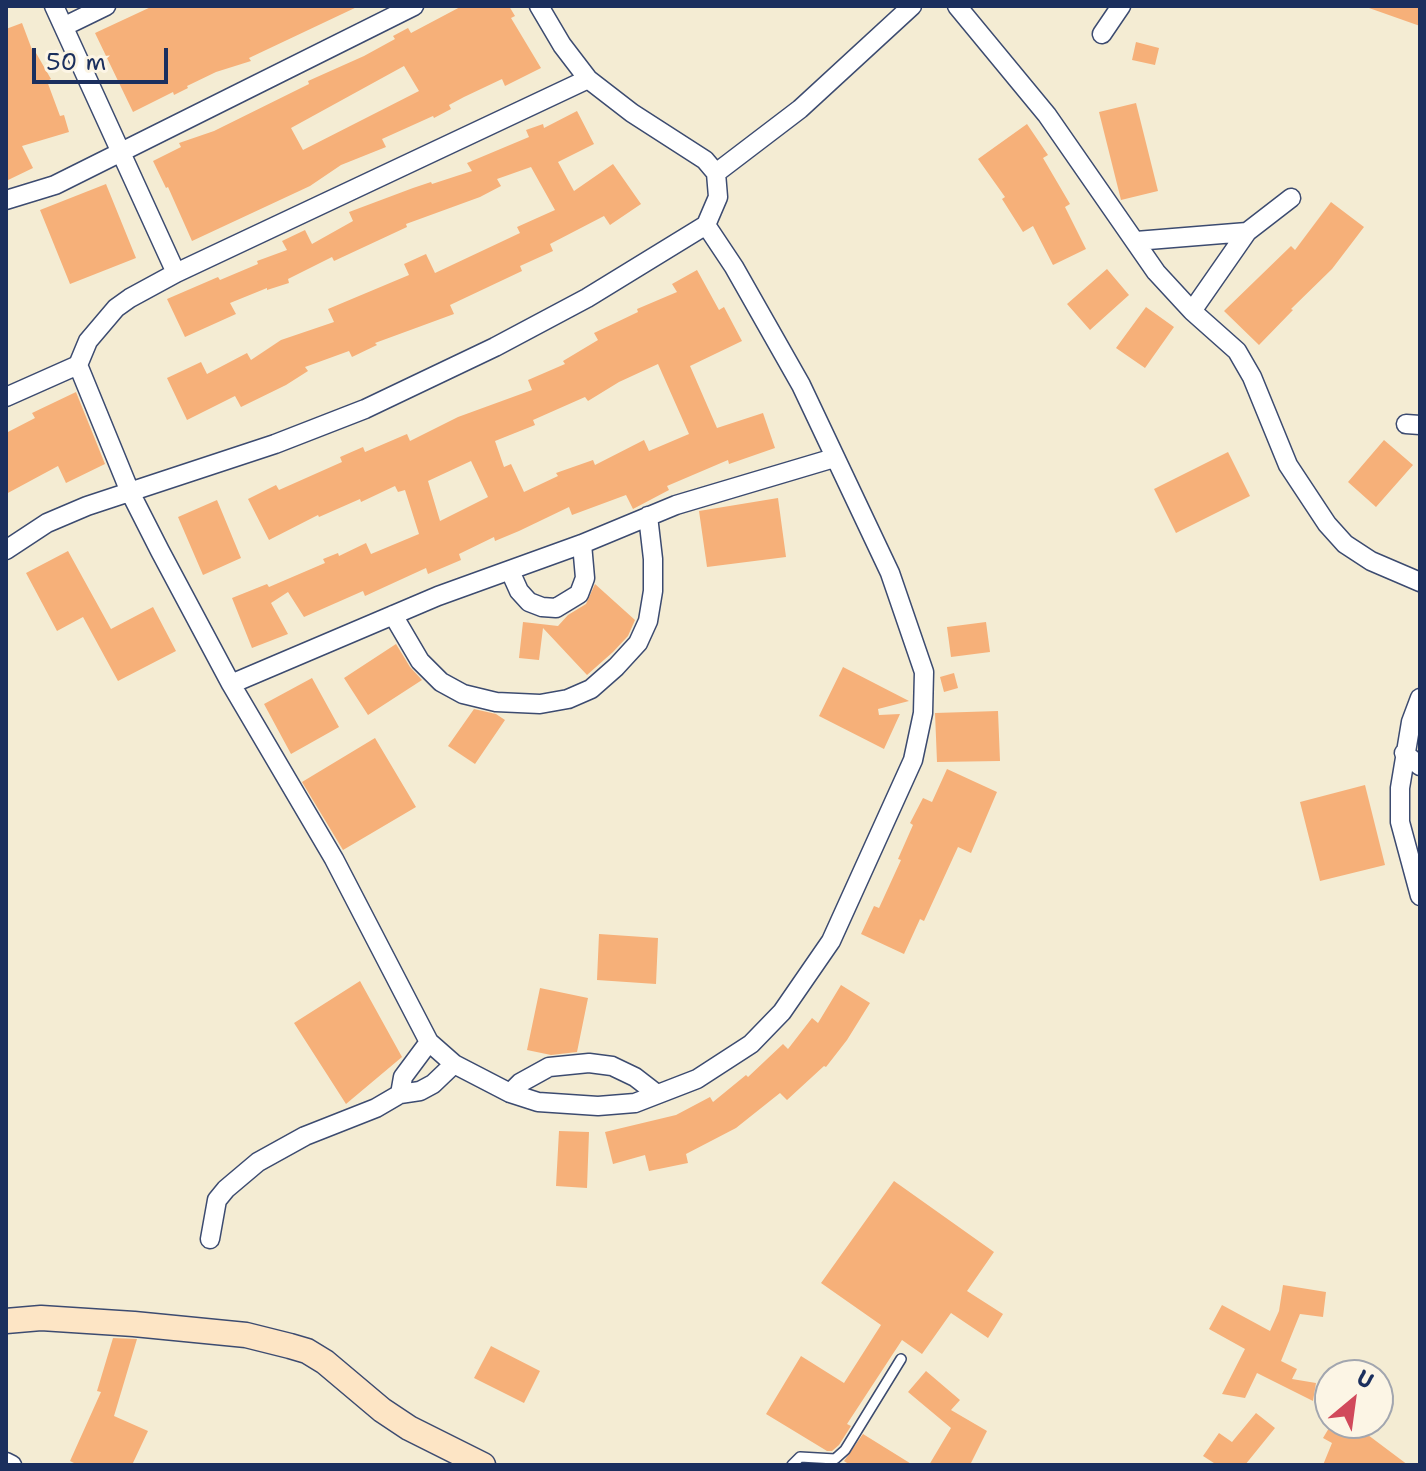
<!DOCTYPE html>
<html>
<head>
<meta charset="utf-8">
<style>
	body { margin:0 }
	#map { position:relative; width:1426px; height:1471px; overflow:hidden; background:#f4ecd3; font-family:"Shantell Sans",sans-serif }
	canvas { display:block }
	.frame { position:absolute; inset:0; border:8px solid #1b2f5e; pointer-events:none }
	.north { position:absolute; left:1314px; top:1359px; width:80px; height:80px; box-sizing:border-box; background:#fcf5e5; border:2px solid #a2a6af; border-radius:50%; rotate:29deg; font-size:22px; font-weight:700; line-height:32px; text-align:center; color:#1b2f5e }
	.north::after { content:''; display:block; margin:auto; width:28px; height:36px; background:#d1495b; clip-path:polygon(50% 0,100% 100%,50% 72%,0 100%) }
	.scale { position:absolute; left:32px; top:48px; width:136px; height:36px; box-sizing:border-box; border:4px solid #1b2f5e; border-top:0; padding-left:10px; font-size:24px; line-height:28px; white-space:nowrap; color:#1b2f5e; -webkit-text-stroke:6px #fcf5e5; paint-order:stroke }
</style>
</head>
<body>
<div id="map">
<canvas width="1426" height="1471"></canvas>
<div class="frame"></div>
<div class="north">U</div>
<div class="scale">50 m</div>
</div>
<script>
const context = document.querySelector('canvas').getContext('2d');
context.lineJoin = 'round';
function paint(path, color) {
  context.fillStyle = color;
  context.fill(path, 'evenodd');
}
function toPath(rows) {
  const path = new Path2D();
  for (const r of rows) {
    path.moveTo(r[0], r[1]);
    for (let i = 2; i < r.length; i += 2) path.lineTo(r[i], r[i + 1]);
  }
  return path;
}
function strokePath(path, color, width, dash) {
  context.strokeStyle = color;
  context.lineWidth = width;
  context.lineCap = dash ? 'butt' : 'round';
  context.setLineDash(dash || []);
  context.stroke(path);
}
paint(toPath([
	[153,6,359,6,249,58,251,61,216,72,187,86,188,88,174,95,173,92,133,112,95,33],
	[462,6,509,6,515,16,511,18,541,68,505,86,502,79,464,97,449,105,451,109,434,118,433,116,382,139,386,147,341,165,310,186,192,241,168,187,166,188,153,161,181,147,179,143,214,131,309,84,308,81,364,56,395,39,393,36,408,28,411,33],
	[404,66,419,91,303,150,291,128],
	[1369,6,1420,6,1420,26,1369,8],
	[22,23,34,55,36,53,51,79,47,81,60,116,64,115,69,132,22,146,33,168,6,181,6,29],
	[1136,42,1159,48,1155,65,1132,60],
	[1136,103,1158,191,1121,200,1099,112],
	[577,111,594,144,558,162,574,191,613,164,641,204,610,225,604,216,550,244,553,251,520,266,522,271,450,305,454,314,375,343,377,345,352,357,349,351,305,367,308,371,286,385,241,407,235,396,187,420,167,378,201,362,207,374,247,353,251,360,281,340,334,322,328,309,409,275,404,264,426,254,435,273,520,233,517,227,555,210,531,167,497,179,501,186,480,197,406,224,407,227,334,261,332,257,288,279,289,283,267,290,267,288,230,303,236,314,185,337,167,299,218,277,220,280,258,264,257,261,287,250,282,241,305,230,312,244,353,221,349,212,413,188,431,182,432,184,472,171,467,163,529,137,526,130,543,124,544,128],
	[1027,124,1048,155,1043,158,1070,204,1065,207,1086,249,1053,265,1033,226,1023,232,1002,199,1005,197,978,159],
	[106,184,136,258,70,284,40,210],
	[1331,202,1364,227,1332,269,1291,309,1293,310,1259,345,1224,311,1291,246,1295,250],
	[1107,269,1129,295,1090,330,1067,304],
	[697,270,719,310,724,307,742,341,690,366,717,428,763,413,775,448,729,464,728,460,667,486,669,490,633,509,626,495,572,515,569,507,519,531,495,541,494,537,459,554,461,560,428,574,426,568,365,596,363,591,304,617,288,592,271,603,288,634,252,648,232,598,267,584,269,587,325,563,323,559,338,553,339,556,366,543,371,554,419,534,405,490,398,492,395,486,361,502,360,499,319,517,318,515,269,540,248,499,276,485,279,490,342,462,340,457,363,447,365,452,407,434,410,441,458,417,532,390,528,380,565,364,563,361,598,340,594,333,638,312,637,309,677,292,672,284],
	[658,364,689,434,649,451,644,440,595,465,593,460,556,473,558,476,524,492,511,464,504,467,495,441,535,425,533,420,585,397,588,401,619,382],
	[471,461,488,497,440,521,428,481],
	[1146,307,1174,327,1145,368,1116,348],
	[76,392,105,464,66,483,58,466,6,494,6,433,35,418,32,413],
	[1384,440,1413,465,1376,507,1348,482],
	[1228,452,1250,496,1176,533,1154,489],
	[778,498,786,557,707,567,699,511],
	[217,500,241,558,203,575,178,517],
	[68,551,111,629,153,607,176,651,118,681,83,617,57,631,26,573],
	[595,584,635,620,628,636,613,652,587,675,543,628,539,660,519,658,523,622,558,626,568,615,586,604],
	[986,622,990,652,951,657,947,627],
	[396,644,410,667,422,680,368,715,344,678],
	[843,667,909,701,878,709,879,715,900,714,884,749,819,716],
	[954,673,958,688,944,692,940,677],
	[312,678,339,727,291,754,264,704],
	[474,709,496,714,505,720,475,764,448,746],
	[998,711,1000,761,937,762,935,713],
	[375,738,416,807,343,850,302,782],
	[947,769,997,792,971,853,958,847,924,921,920,919,904,954,861,934,874,906,879,908,901,860,898,859,913,825,910,823,923,798,932,802],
	[1365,785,1385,865,1320,881,1300,802],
	[599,934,658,938,656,984,597,980],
	[360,981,402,1057,346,1104,294,1023],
	[841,985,870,1003,847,1040,826,1067,824,1066,787,1100,780,1093,736,1128,686,1154,688,1163,649,1171,645,1155,613,1164,605,1132,676,1115,710,1097,713,1102,746,1075,748,1077,783,1044,788,1049,812,1018,818,1023],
	[540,988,588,998,577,1052,551,1055,527,1050],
	[559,1131,589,1132,587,1188,556,1186],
	[894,1181,994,1252,967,1291,1003,1314,988,1338,951,1313,922,1354,902,1340,847,1424,851,1426,839,1445,832,1451,827,1451,766,1414,801,1356,844,1383,881,1325,821,1283],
	[1283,1285,1326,1292,1323,1317,1300,1314,1281,1361,1297,1369,1292,1379,1316,1383,1313,1401,1257,1373,1245,1398,1222,1394,1245,1349,1209,1329,1222,1305,1270,1331,1279,1311],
	[113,1338,137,1339,114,1416,148,1431,132,1465,78,1465,70,1461,101,1392,97,1391],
	[491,1346,540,1371,524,1403,474,1378],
	[926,1371,960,1400,951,1410,987,1431,970,1465,929,1465,951,1428,908,1392],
	[1256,1413,1275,1428,1245,1465,1217,1465,1203,1456,1219,1433,1232,1442],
	[1332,1423,1352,1423,1408,1465,1323,1465,1332,1443,1323,1438],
	[863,1434,913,1465,850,1465,844,1461]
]), '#f6b079');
const service = toPath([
	[792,1465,800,1457,835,1459,845,1450,901,1359]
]);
const minor = toPath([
	[54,6,176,273],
	[539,6,562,45,588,79,632,113,705,160,716,173,718,197,706,225,734,267,801,385,890,573,924,672,923,713,913,760,831,941,782,1012,751,1044,697,1079,635,1103,598,1106,538,1102,510,1093,454,1064,429,1042,334,859,231,684,160,551,130,492,78,365,88,341,116,308,130,298,176,273,588,79],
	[957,6,1047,115,1156,272,1192,311,1247,232,1291,198],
	[65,26,106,6],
	[1102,34,1121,6],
	[716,173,800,109,912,6],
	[6,200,55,185,414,6],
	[1136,241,1247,232],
	[1192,311,1237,351,1252,377,1288,465,1327,524,1345,544,1371,561,1420,582],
	[6,397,78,365],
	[1406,424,1420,425],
	[6,550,47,523,87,506,275,444,365,409,495,347,587,298,706,225],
	[510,571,519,591,529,602,542,607,556,608,579,594,585,578,582,544],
	[393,615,420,661,441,682,463,694,496,702,540,704,568,699,591,689,616,667,638,643,648,621,653,591,653,559,648,516],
	[231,684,438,596,582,544,676,505,834,458],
	[1420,698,1411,722,1400,788,1400,822,1420,896],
	[1404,753,1420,766],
	[510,1093,520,1083,549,1067,589,1063,612,1066,635,1077,657,1094],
	[400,1094,403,1077,429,1042],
	[210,1239,217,1200,226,1189,258,1162,305,1136,376,1108,400,1094,420,1091,433,1084,454,1064],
	[6,1462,12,1465]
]);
const secondary = toPath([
	[6,1321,41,1318,134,1324,246,1335,290,1346,307,1351,325,1362,382,1410,409,1428,483,1465]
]);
strokePath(service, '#3c4b70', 12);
strokePath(minor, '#3c4b70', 21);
strokePath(secondary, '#3c4b70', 27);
strokePath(service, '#fff', 9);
strokePath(minor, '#fff', 18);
strokePath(secondary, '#fde5c5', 24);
</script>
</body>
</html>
